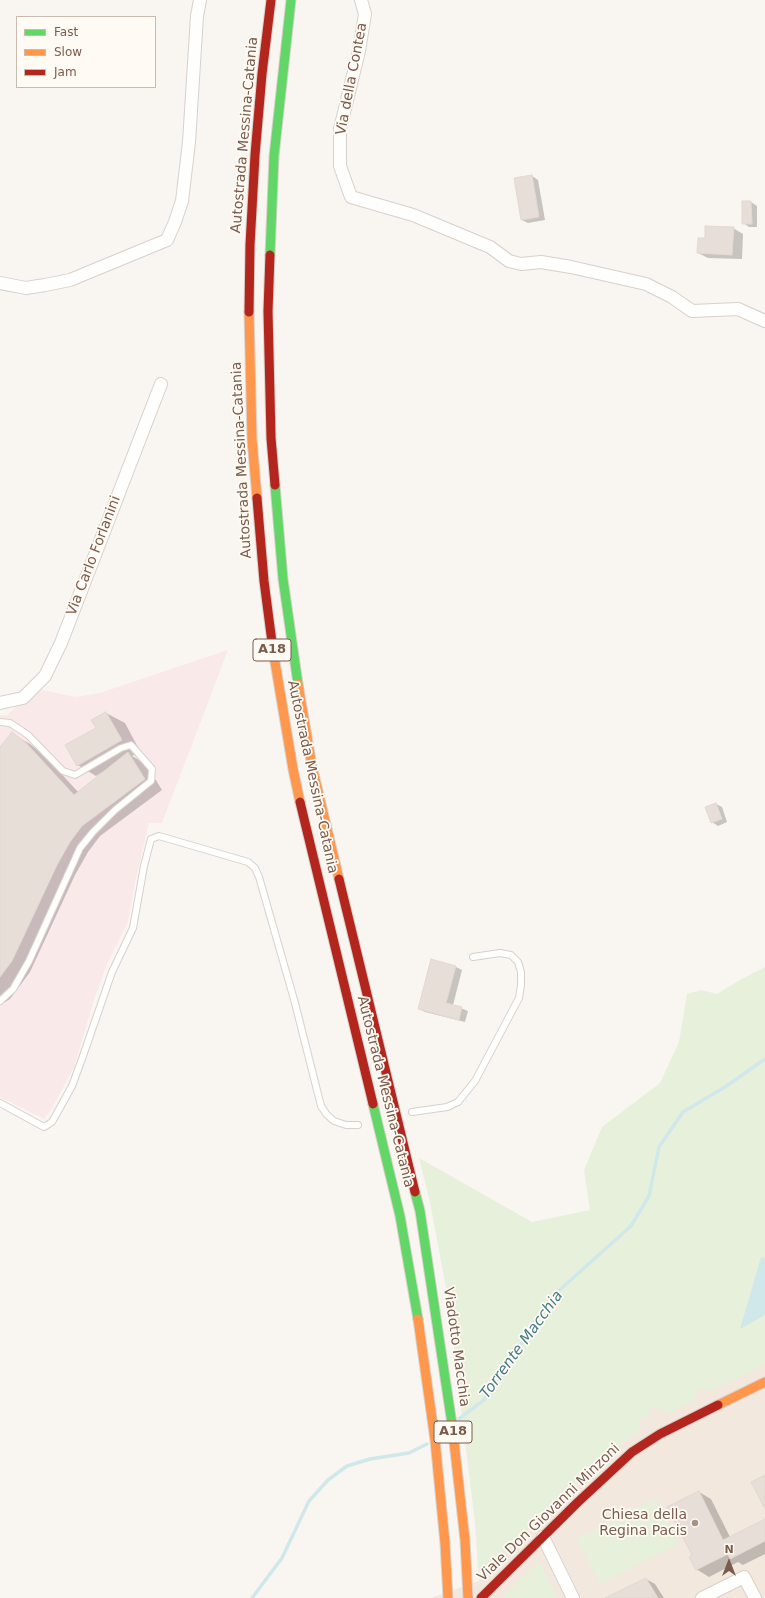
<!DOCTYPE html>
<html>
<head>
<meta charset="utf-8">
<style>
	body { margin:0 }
	#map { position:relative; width:765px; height:1598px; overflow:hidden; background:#f9f5f0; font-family:"DejaVu Sans",sans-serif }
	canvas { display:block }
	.legend { position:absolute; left:16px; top:16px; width:140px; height:72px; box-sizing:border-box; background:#fffaf3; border:1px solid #cabbb1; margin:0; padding:5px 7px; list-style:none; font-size:12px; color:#7a5c4d }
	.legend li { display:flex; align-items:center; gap:8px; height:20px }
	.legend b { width:20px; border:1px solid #cabbb1 }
	.north { position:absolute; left:709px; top:1542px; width:40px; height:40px; -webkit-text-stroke:3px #fffaf3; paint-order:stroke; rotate:0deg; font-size:11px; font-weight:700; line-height:16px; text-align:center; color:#7a5c4d }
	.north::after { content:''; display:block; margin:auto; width:14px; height:18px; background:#7a5c4d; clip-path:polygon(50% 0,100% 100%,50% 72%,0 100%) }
</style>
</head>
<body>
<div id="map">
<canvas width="765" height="1598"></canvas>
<ul class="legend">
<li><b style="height:5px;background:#63d668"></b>Fast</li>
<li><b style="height:5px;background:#ff974d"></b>Slow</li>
<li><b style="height:5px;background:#b3261e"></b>Jam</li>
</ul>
<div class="north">N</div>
</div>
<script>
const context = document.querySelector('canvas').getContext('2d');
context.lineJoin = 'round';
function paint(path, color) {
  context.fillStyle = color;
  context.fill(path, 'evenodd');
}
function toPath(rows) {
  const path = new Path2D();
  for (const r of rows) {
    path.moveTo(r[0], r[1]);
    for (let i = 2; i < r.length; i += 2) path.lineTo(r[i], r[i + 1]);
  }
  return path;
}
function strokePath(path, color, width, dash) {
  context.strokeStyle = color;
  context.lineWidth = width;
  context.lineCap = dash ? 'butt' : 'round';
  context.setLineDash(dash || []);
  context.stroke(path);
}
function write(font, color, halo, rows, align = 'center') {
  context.font = font + ' "DejaVu Sans",sans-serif';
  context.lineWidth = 3.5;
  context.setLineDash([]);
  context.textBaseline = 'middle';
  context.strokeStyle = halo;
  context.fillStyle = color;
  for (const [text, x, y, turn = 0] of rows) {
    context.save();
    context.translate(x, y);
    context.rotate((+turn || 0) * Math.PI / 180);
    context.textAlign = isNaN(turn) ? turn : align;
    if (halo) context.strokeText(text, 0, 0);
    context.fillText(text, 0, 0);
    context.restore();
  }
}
paint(toPath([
	[765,1230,765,1598,431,1598,479,1581,601,1461,622,1443,639,1431,640,1418,651,1405,698,1388]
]), '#f2e8de');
paint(toPath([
	[228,650,162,823,149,823,135,882,128,922,107,964,94,1000,74,1067,51,1110,44,1119,0,1097,0,715,7,715,16,707,42,690,76,697,100,693]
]), '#fae9e9');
paint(toPath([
	[765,967,765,1364,711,1391,698,1388,695,1400,670,1413,651,1406,648,1418,640,1418,640,1431,622,1443,601,1461,479,1581,475,1523,447,1293,430,1202,419,1158,532,1222,590,1210,584,1170,602,1127,660,1083,679,1042,687,994,701,990,717,994,740,980],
	[656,1498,679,1544,600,1584,576,1539],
	[539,1561,558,1598,502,1598]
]), '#e7f0db');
paint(toPath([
	[761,1257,765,1258,765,1315,740,1329]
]), '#d0e8ea');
paint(toPath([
	[532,176,538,180,545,220,528,223,522,220,515,179],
	[743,202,751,202,757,206,757,227,749,227,743,223],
	[733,228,743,234,742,259,708,258,698,253,706,239],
	[106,713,125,723,140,751,132,756,146,764,162,790,100,836,88,852,75,875,30,972,10,999,0,1005,0,749,12,734,30,744,45,756,79,793,105,772,104,771,96,776,78,765],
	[716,804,722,807,727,822,718,826,712,822],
	[456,967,462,970,453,1005,468,1011,465,1022,425,1012,419,1009],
	[699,1492,711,1499,730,1537,765,1520,765,1554,743,1565,738,1562,709,1577,696,1569,694,1556],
	[646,1579,655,1584,664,1598,608,1598]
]), '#0003');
strokePath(toPath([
	[459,1419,485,1399,509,1365,533,1324,554,1295,631,1226,649,1196,659,1147,683,1112,725,1087,765,1059],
	[252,1598,282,1558,309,1501,328,1480,347,1466,370,1459,409,1453,427,1444]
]), '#d0e8ea', 3.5);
const building = toPath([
	[532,175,539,217,521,220,514,178,532,175],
	[742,201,751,201,752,224,742,224,742,201],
	[705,226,734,227,732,255,697,253,698,238,705,238,705,226],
	[106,712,122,740,77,766,65,745,96,728,91,720,106,712],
	[12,732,27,744,74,795,128,752,145,779,82,826,70,842,57,865,12,961,0,977,0,747,12,732],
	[716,803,722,819,711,823,705,807,716,803],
	[431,959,456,966,446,1003,462,1007,459,1020,418,1009,431,959],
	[765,1475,765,1509,751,1482,765,1475],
	[699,1491,723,1540,765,1519,765,1541,730,1559,728,1554,696,1570,689,1557,692,1555,667,1507,699,1491],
	[646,1578,658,1598,605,1598,646,1578]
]);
paint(building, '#e6ded7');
strokePath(building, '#e2d8d2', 1);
const lane = toPath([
	[0,722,10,723,28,735,63,771,75,775,121,748,131,745,152,769,151,781,115,810,93,832,80,848,29,961,13,989,0,1001],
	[0,1103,44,1127,52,1122,72,1086,83,1056,112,972,133,928,144,866,151,839,159,836,248,862,255,868,259,877,295,1003,321,1106,327,1115,334,1121,346,1125,358,1125],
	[412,1112,447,1107,458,1102,475,1081,519,998,521,985,521,972,518,962,511,955,500,953,473,957]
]);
const street = toPath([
	[361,0,365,14,359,51,340,129,340,166,351,197,413,215,490,247,509,261,521,264,541,262,571,267,646,284,672,297,692,311,738,309,765,321],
	[0,283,26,288,45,285,70,280,167,240,175,222,182,201,189,142,197,16,200,0],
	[0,703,23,698,45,676,61,643,161,384],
	[543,1537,573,1598],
	[702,1598,744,1577,755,1598]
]);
const fast = toPath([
	[270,255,274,156,291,0],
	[275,485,283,579,298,684],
	[373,1104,400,1216,418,1319],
	[415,1192,420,1211,452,1424]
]);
const slow = toPath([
	[249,312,252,439,257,498],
	[273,650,293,769,300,802],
	[298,684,312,766,339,879],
	[418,1319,435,1440,445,1543,448,1598],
	[718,1405,765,1382],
	[452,1424,465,1540,468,1598]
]);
const jam = toPath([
	[270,255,268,311,271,438,275,485],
	[249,312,250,245,255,155,262,74,271,0],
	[257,498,264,581,273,650],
	[300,802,373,1104],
	[339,879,415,1192],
	[481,1598,578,1502,632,1452,660,1434,718,1405]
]);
strokePath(lane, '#d7d1cb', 8);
strokePath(street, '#d7d1cb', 14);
strokePath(fast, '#d9d2cb', 11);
strokePath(slow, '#d9d2cb', 11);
strokePath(jam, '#d9d2cb', 11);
strokePath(lane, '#fefefd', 6);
strokePath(street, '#fefefd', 12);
strokePath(fast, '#63d668', 9);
strokePath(slow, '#ff974d', 9);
strokePath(jam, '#b3261e', 9);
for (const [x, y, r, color] of [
	[695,1523,4,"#a69286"]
]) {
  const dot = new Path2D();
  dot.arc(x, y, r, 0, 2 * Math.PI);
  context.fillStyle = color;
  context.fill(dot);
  strokePath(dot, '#fffaf3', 1.5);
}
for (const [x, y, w] of [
	[272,650,38],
	[453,1432,38]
]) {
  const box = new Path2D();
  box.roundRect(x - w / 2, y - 11, w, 22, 3);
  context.fillStyle = '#fffaf3';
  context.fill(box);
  strokePath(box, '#7a5c4d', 1);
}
write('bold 13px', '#7a5c4d', null, [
	["A18",272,650],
	["A18",453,1432]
]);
write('14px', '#7a5c4d', '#fffaf3', [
	["Via della Contea",352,79,-79],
	["Autostrada Messina-Catania",245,135,-85],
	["Autostrada Messina-Catania",242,460,-93],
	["Via Carlo Forlanini",94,556,-69],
	["Autostrada Messina-Catania",312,777,78],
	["Autostrada Messina-Catania",385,1092,76],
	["Viadotto Macchia",456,1347,82],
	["Viale Don Giovanni Minzoni",549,1513,-44]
]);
write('14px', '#7a5c4d', '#fffaf3', [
	["Chiesa della",687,1515],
	["Regina Pacis",687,1531]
], 'right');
write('italic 15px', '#437c86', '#fffaf3', [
	["Torrente Macchia",522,1345,-54]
]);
</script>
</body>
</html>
